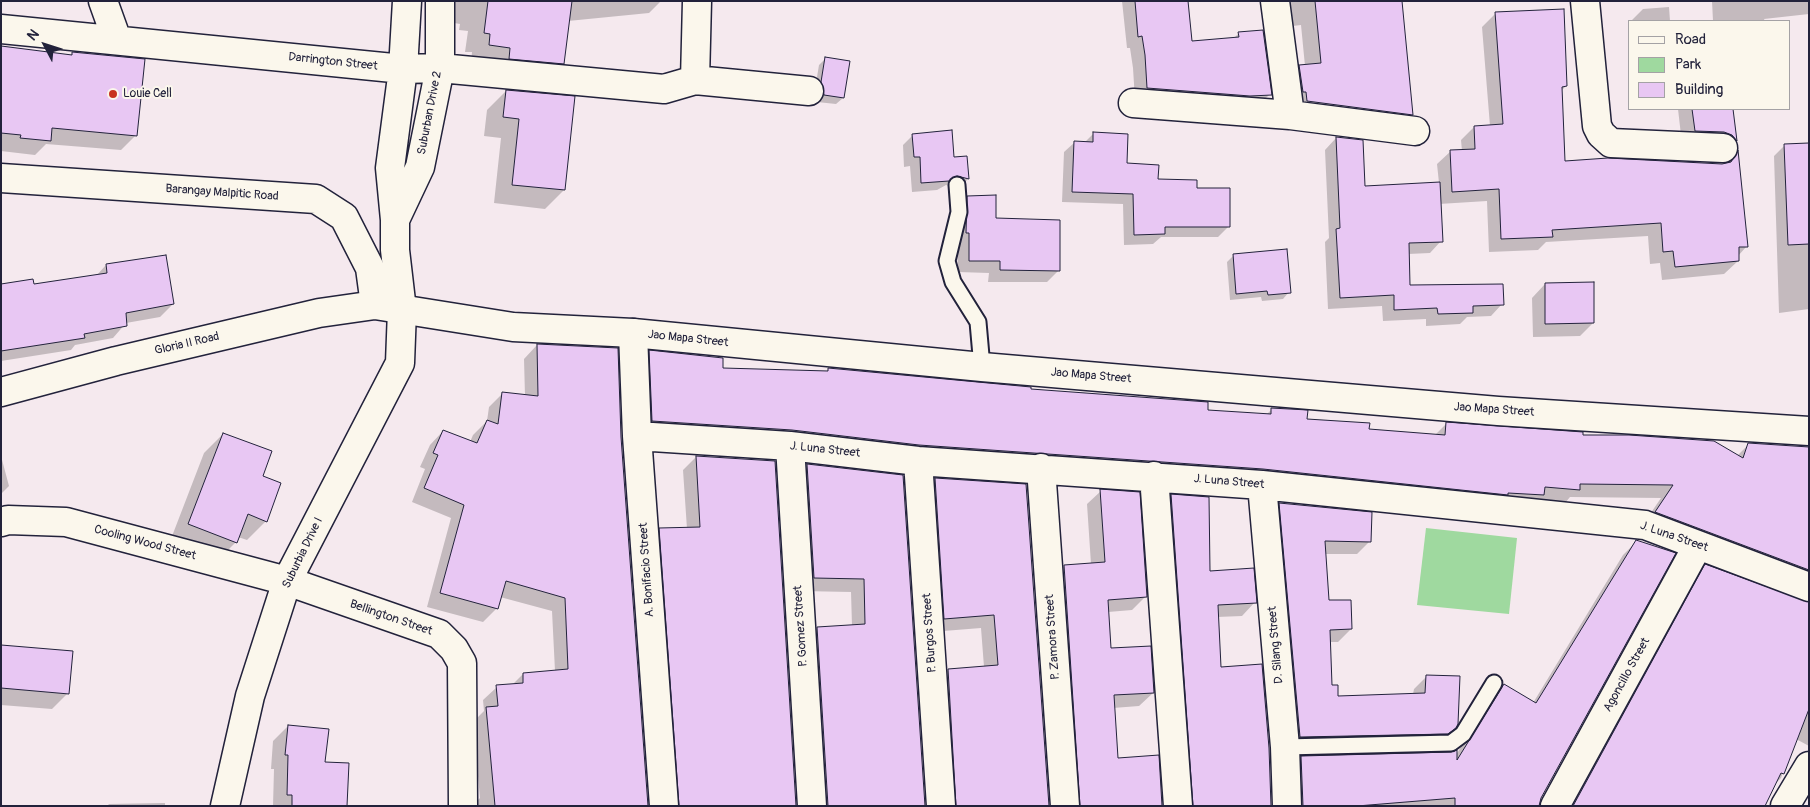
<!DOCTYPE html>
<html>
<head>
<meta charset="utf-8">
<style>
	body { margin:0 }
	#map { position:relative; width:1810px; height:807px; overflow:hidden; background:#f5e9ee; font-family:Pangolin,sans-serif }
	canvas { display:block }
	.frame { position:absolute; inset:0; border:2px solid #22223b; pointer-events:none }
	.legend { position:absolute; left:1628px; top:20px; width:162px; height:90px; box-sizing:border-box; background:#fbf7ec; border:1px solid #a4a2a5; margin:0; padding:6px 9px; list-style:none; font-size:15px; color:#22223b }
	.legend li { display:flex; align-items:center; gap:10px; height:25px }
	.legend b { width:25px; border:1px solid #a4a2a5 }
	.north { position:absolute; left:20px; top:20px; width:50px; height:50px; -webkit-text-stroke:4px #fbf7ec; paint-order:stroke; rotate:310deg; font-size:14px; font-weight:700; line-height:20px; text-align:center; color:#22223b }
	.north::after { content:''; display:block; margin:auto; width:18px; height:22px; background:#22223b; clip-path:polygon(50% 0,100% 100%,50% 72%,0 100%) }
</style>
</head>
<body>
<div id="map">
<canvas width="1810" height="807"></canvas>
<div class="frame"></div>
<ul class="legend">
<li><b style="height:6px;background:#fbf7ec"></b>Road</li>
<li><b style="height:14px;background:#9fd99f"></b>Park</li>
<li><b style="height:14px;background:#e8c7f3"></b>Building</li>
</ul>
<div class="north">N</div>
</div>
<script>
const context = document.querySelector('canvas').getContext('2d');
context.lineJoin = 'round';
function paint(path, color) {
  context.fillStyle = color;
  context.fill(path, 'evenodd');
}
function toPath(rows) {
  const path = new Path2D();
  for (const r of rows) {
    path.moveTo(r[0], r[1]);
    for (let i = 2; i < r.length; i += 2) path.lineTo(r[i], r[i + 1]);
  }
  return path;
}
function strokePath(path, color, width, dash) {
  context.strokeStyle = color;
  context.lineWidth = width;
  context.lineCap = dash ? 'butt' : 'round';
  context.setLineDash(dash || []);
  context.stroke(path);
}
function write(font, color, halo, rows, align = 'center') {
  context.font = font + ' Pangolin,sans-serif';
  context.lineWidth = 4;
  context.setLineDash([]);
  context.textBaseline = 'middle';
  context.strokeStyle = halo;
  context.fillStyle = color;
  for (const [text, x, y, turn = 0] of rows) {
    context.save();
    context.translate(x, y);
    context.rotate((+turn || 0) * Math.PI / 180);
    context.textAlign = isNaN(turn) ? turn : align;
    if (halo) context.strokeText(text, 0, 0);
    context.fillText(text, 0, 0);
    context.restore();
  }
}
paint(toPath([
	[1426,528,1517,538,1509,614,1417,605]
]), '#9fd99f');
paint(toPath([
	[451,1,661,1,649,13,568,21,563,63,543,83,471,64,472,52,465,52,468,31,459,30,460,24,448,22],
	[1122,1,1186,1,1191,42,1234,38,1239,33,1270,94,1258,106,1135,100,1133,68,1130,48,1127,48],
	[1282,1,1384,1,1411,114,1396,130,1292,116,1285,82,1300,66,1305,66,1301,25,1284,27],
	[1809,1,1809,14,1764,19,1765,21,1713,21,1712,1],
	[1669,7,1670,21,1631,21,1643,9],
	[1495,14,1566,86,1561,91,1564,162,1722,165,1737,153,1746,247,1738,256,1738,261,1724,274,1662,280,1660,263,1650,264,1648,236,1546,242,1538,250,1489,252,1487,201,1439,204,1441,241,1430,253,1408,254,1409,286,1502,304,1491,316,1467,317,1460,324,1426,326,1426,319,1383,321,1382,306,1328,309,1325,242,1329,238,1325,150,1336,138,1364,187,1439,183,1437,164,1451,151,1462,151,1461,140,1474,127,1490,126,1482,27],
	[1,48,70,56,73,53,136,135,121,150,46,144,35,155,1,151],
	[826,58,843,98,836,104,817,102,815,89,819,65],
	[506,91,564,190,545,209,494,203,501,138,484,136,487,110],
	[1678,109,1732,109,1736,141,1723,153,1682,144],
	[1094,133,1125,164,1157,180,1195,190,1229,226,1218,237,1161,237,1153,244,1124,245,1123,204,1062,202,1064,152,1075,142,1084,143],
	[913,135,953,158,968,179,958,189,946,185,937,190,912,192,910,166,904,167,903,145],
	[1809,144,1809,309,1779,313,1774,156,1785,145],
	[968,197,995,220,1059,270,1047,282,988,282,989,273,958,272,956,209],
	[1234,255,1289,292,1283,299,1262,301,1261,297,1230,300,1227,262],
	[106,265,173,304,160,317,126,323,113,338,75,345,71,350,1,361,1,285,32,286,96,276],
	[1545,284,1593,323,1580,336,1533,337,1532,298],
	[537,345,617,349,620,437,647,806,472,806,480,798,473,722,484,711,483,700,497,687,512,685,523,674,555,671,552,611,500,597,497,608,483,622,427,607,451,518,412,502,425,469,420,467,430,445,443,431,470,442,473,435,487,421,489,407,502,394,525,396,524,359],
	[650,352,722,369,825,373,829,369,1207,411,1266,415,1272,409,1306,420,1368,430,1434,436,1446,424,1582,436,1737,456,1749,444,1809,448,1809,593,1642,526,1661,498,1570,497,1565,503,639,434,636,365],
	[223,434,261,477,266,521,247,540,238,537,236,542,217,561,169,544,204,453],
	[1,456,9,486,1,494],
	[696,457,795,806,666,806,646,543,660,530,687,529,683,470],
	[807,465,902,476,924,806,814,806,804,642,817,628,852,626,851,592,801,591,794,478],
	[935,479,1025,485,1048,806,943,806,934,684,948,670,984,667,981,628,931,632,922,493],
	[1101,491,1146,596,1132,610,1108,612,1110,649,1153,693,1139,706,1113,708,1116,759,1161,806,1067,806,1051,579,1064,566,1091,564,1087,504],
	[1171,496,1208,572,1255,602,1242,616,1217,617,1220,669,1270,806,1180,806,1158,509],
	[1280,504,1370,541,1357,554,1325,554,1328,602,1351,629,1338,642,1329,642,1331,686,1337,697,1413,694,1414,689,1427,676,1457,723,1434,746,1287,750,1267,517],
	[1637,541,1538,806,1289,806,1288,771,1301,757,1456,755,1491,699,1504,685,1533,703,1623,555],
	[1705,566,1809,603,1809,746,1796,739,1781,778,1774,785,1763,806,1568,806,1692,580],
	[1,646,68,693,52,709,1,705],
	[288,726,324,763,346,806,273,806,274,769,271,769,273,741],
	[165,803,165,806,107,806,109,804]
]), '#0003');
const building = toPath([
	[488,1,572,1,564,64,509,59,510,48,489,45,490,34,484,33,488,1],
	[1135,1,1188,1,1192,41,1239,37,1238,32,1263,30,1272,95,1250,96,1147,88,1145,55,1142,36,1138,37,1135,1],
	[1315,1,1402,1,1413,115,1307,101,1306,92,1303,92,1299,65,1321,63,1315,1],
	[1564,9,1567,86,1562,87,1565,161,1608,158,1722,164,1731,162,1738,150,1748,247,1739,247,1739,261,1675,267,1673,251,1663,252,1661,223,1552,230,1553,237,1501,239,1499,189,1452,192,1450,150,1475,149,1474,126,1503,124,1495,12,1564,9],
	[1,46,72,55,72,52,145,59,137,136,52,128,51,141,20,138,21,135,1,133,1,46],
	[825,57,850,61,844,98,824,95,821,82,825,57],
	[506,90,575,96,565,190,512,185,519,119,503,117,506,90],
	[1692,109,1733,109,1737,141,1732,135,1724,132,1695,131,1692,109],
	[952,130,954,157,967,156,969,179,957,176,949,181,921,183,920,157,914,157,912,134,952,130],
	[1093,132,1128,134,1127,163,1159,165,1158,179,1197,180,1197,188,1230,188,1230,227,1165,227,1165,234,1134,235,1133,194,1072,192,1074,141,1093,142,1093,132],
	[1336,137,1363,140,1365,186,1440,182,1443,242,1409,243,1410,285,1503,284,1504,305,1473,306,1473,313,1438,314,1437,308,1394,310,1394,295,1340,298,1336,229,1340,228,1336,137],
	[1809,143,1809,244,1788,245,1784,144,1809,143],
	[996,195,996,218,1060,220,1060,271,1000,270,1000,261,969,261,969,233,966,233,967,196,996,195],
	[1287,249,1291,293,1268,295,1267,291,1236,294,1233,254,1287,249],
	[166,255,174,304,126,313,127,326,84,334,85,338,1,351,1,284,33,279,34,284,107,273,106,264,166,255],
	[1594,282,1594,323,1545,324,1545,283,1594,282],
	[537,344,618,348,621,437,648,806,495,806,486,707,498,706,496,685,523,683,523,673,568,669,565,598,506,581,498,609,440,593,464,505,424,488,438,455,433,453,443,430,477,443,487,420,498,424,502,392,538,396,537,344],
	[649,350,723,358,723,368,828,371,828,368,1031,387,1031,389,1208,402,1208,410,1271,414,1271,408,1308,410,1307,419,1370,423,1369,429,1445,435,1446,422,1583,432,1583,435,1629,435,1714,441,1743,458,1748,443,1809,447,1809,570,1655,512,1673,485,1580,484,1580,490,1545,487,1544,495,1508,493,1508,495,1263,469,919,445,792,430,652,421,649,350],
	[223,433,272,451,263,476,281,483,267,522,248,514,237,543,188,524,223,433],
	[696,456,775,461,796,806,679,806,659,528,700,527,696,456],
	[807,464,903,475,925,806,828,806,817,627,865,624,864,579,814,578,807,464],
	[935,478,1026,484,1049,806,956,806,948,669,998,665,994,615,944,619,935,478],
	[1100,489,1140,492,1147,597,1108,600,1111,648,1151,646,1154,693,1114,695,1118,758,1159,755,1162,806,1080,806,1064,565,1105,562,1100,489],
	[1171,494,1209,497,1210,571,1254,568,1257,603,1218,605,1221,667,1262,664,1269,748,1271,806,1193,806,1171,494],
	[1279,503,1372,512,1371,542,1325,541,1329,600,1351,600,1352,629,1330,630,1332,685,1338,685,1338,696,1425,693,1426,675,1460,676,1458,724,1456,728,1448,734,1300,737,1279,503],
	[1636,540,1676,553,1541,798,1539,806,1455,806,1455,798,1357,806,1303,806,1301,756,1451,752,1457,750,1457,760,1504,684,1536,703,1636,540],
	[1705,564,1809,602,1809,709,1784,774,1781,773,1765,806,1573,806,1705,564],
	[1,645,73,651,69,694,1,688,1,645],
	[288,725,329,729,325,762,349,763,347,806,292,806,292,795,287,795,288,755,285,755,288,725]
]);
paint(building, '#e8c7f3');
strokePath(building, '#22223b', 1);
const service = toPath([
	[957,185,959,212,947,261,953,282,978,322,982,367],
	[1285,747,1451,743,1463,734,1494,683]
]);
const minor = toPath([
	[103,1,117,40],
	[1275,1,1290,115],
	[1585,1,1597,126,1601,134,1611,143,1723,148],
	[1,29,403,69,440,68,664,89,695,80,697,1],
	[695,80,809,91],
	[1133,103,1290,115,1415,131],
	[395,220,420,167,440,68,440,1],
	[633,333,637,436,664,806],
	[637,436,790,446,918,461,1262,485,1645,525,1809,587],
	[790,446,812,806],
	[918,461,941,806],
	[1041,468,1065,806],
	[1154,476,1178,806],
	[1262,485,1285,747,1287,806],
	[1,522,8,520,66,522,287,581,439,634,454,649,462,663,463,806],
	[225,806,250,696,287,581,400,363,402,310,395,250,395,220,390,168,403,69,407,1],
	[1555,806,1698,545]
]);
const tertiary = toPath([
	[1,178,316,199,344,217,370,268,375,305],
	[1,392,116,361,319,313,375,305,513,327,633,333,982,367,1498,411,1809,431],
	[1785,806,1809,766]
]);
strokePath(service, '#22223b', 19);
strokePath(minor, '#22223b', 31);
strokePath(tertiary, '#22223b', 31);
strokePath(service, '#fbf7ec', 15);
strokePath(minor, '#fbf7ec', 28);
strokePath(tertiary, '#fbf7ec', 28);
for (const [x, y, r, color] of [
	[113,94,5,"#c8321e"]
]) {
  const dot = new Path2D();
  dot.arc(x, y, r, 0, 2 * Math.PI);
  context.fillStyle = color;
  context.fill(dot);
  strokePath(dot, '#fbf7ec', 2);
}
write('12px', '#22223b', '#fbf7ec', [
	["Darrington Street",333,62,6],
	["Suburban Drive 2",430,113,-79],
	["Barangay Malpitic Road",222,193,4],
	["Jao Mapa Street",688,339,6],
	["Gloria II Road",187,344,-13],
	["Jao Mapa Street",1091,376,5],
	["Jao Mapa Street",1494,410,4],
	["J. Luna Street",825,450,6],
	["J. Luna Street",1229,482,5],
	["J. Luna Street",1674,537,19],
	["Cooling Wood Street",145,543,15],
	["Suburbia Drive I",303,553,-64],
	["A. Bonifacio Street",647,570,-94],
	["Bellington Street",391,618,19],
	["P. Gomez Street",801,626,-94],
	["P. Burgos Street",930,633,-94],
	["P. Zamora Street",1053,637,-94],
	["D. Silang Street",1276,645,-95],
	["Agoncillo Street",1627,675,-61]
]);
write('12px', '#22223b', '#fbf7ec', [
	["Louie Cell",123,94]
], 'left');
</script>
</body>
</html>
